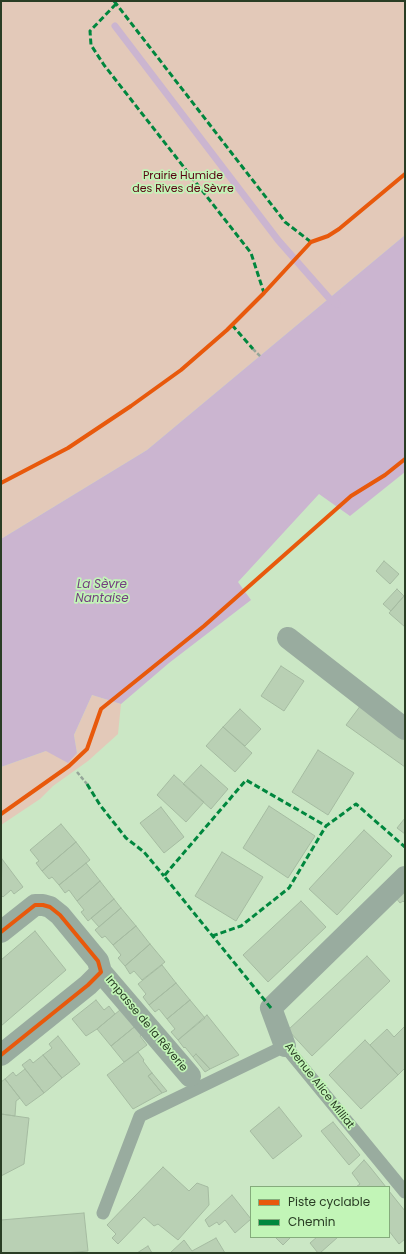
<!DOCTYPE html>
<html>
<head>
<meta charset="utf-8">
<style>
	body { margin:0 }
	#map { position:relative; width:406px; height:1254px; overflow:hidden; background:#cbe7c5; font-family:Poppins,sans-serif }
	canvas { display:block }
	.frame { position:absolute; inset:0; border:2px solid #293d24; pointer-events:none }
	.legend { position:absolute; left:250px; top:1186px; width:140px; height:52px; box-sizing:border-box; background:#c2f5b7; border:1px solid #85ab7c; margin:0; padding:5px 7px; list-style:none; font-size:12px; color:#293d24 }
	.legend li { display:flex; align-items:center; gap:8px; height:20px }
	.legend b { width:20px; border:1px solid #85ab7c }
</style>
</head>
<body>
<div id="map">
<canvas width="406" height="1254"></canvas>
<div class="frame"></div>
<ul class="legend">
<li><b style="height:5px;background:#e8590c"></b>Piste cyclable</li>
<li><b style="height:5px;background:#00873e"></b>Chemin</li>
</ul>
</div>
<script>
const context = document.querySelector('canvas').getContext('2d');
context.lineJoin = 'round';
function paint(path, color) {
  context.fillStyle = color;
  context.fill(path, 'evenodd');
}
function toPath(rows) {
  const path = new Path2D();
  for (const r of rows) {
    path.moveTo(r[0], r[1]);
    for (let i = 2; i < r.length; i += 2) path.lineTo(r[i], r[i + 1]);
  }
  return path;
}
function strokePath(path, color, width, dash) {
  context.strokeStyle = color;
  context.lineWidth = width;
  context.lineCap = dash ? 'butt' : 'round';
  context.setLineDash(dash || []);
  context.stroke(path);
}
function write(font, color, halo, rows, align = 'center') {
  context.font = font + ' Poppins,sans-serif';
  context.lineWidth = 3.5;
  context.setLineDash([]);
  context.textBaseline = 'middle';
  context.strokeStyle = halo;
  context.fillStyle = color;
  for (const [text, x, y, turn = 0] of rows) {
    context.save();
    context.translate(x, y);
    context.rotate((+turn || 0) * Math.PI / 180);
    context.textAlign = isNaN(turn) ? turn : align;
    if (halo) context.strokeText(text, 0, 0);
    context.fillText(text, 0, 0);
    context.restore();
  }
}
paint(toPath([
	[1,1,405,1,405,235,147,450,1,539],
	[92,695,121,704,118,734,88,761,53,786,40,799,1,825,1,767,46,751,77,753,74,735]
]), '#e3c9b9');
paint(toPath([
	[405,235,405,472,350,516,319,494,238,582,251,600,169,663,121,704,92,695,74,735,77,753,68,763,46,751,1,767,1,539,147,450]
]), '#cbb5d0');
strokePath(toPath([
	[115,26,278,240,329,298,337,304]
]), '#cbb5d0', 7);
const building = toPath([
	[384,561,399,574,390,584,376,571,384,561],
	[397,589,404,596,391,611,383,604,397,589],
	[404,596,405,597,405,627,389,613,404,596],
	[281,666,304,681,284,711,261,696,281,666],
	[361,705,405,736,405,767,346,725,361,705],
	[240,709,261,729,245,746,223,727,240,709],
	[223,727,252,753,235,772,206,746,223,727],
	[318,750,354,773,328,815,292,792,318,750],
	[201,765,228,789,211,809,183,784,201,765],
	[174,775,204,802,186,822,157,795,174,775],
	[269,806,315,836,288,878,243,848,269,806],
	[161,807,184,837,164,853,140,823,161,807],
	[405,818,405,834,397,828,405,818],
	[61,824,76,842,42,871,36,863,39,861,30,850,61,824],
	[364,830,392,856,337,915,309,889,364,830],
	[76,842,90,860,59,885,52,877,49,879,42,871,76,842],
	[222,852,263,877,236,921,195,896,222,852],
	[2,859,23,887,14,894,11,890,3,897,1,895,2,859],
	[86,863,100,881,77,901,69,890,65,893,59,885,86,863],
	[100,881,114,899,88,921,81,912,84,910,77,901,100,881],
	[405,890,405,903,403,901,400,903,396,898,405,890],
	[114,899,121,908,99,927,91,918,114,899],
	[301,901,326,927,268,982,243,955,301,901],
	[121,908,136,926,113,945,105,936,102,938,95,930,121,908],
	[136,926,150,944,125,966,118,958,121,955,113,945,136,926],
	[35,931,66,970,1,1026,1,960,35,931],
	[150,944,165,962,142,980,134,971,130,974,125,966,150,944],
	[367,956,390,981,312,1056,288,1030,367,956],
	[162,965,176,983,149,1005,143,997,146,994,138,984,162,965],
	[176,983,190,1000,167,1019,159,1009,155,1012,149,1005,176,983],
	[96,1000,104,1010,109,1006,115,1014,97,1029,86,1036,72,1019,96,1000],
	[190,1000,205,1018,178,1040,171,1032,175,1029,167,1019,190,1000],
	[120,1010,138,1024,111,1046,97,1029,120,1010],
	[207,1015,239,1055,210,1069,196,1054,193,1057,185,1047,184,1048,178,1040,207,1015],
	[138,1024,144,1033,140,1036,147,1045,124,1062,111,1046,138,1024],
	[405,1026,405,1068,398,1075,370,1045,387,1029,394,1037,405,1026],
	[58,1036,80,1064,62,1078,43,1055,52,1048,49,1044,58,1036],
	[365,1040,398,1075,361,1109,329,1075,365,1040],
	[138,1052,144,1060,143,1061,152,1073,148,1076,162,1093,133,1109,107,1075,138,1052],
	[196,1054,210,1069,205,1072,193,1057,196,1054],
	[43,1055,62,1078,44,1093,22,1065,30,1059,33,1063,43,1055],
	[25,1069,44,1093,26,1106,5,1079,13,1072,16,1076,25,1069],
	[152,1073,167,1091,162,1093,148,1076,152,1073],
	[5,1079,20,1098,16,1101,15,1116,1,1114,1,1082,5,1079],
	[279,1107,302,1136,273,1159,250,1131,279,1107],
	[1,1114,29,1118,24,1164,1,1176,1,1114],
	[333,1122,360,1155,349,1165,321,1131,333,1122],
	[364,1160,370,1167,386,1187,356,1187,360,1184,352,1173,364,1160],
	[163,1167,189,1191,197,1183,208,1187,209,1205,178,1240,158,1224,154,1226,144,1217,118,1244,112,1238,116,1234,107,1225,163,1167],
	[389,1191,405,1211,405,1239,399,1244,389,1231,389,1191],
	[232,1195,251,1219,235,1233,225,1220,219,1225,217,1222,209,1227,205,1220,232,1195],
	[84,1213,88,1251,65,1253,1,1253,1,1220,84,1213],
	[275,1237,291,1237,283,1245,275,1237],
	[317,1237,338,1237,320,1253,318,1253,310,1243,317,1237],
	[216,1238,225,1253,170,1253,184,1240,192,1251,216,1238],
	[148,1246,152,1253,137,1253,148,1246]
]);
paint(building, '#b9d0b4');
strokePath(building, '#a5bba1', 1);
strokePath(toPath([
	[253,349,261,357],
	[77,772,87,784]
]), '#95a699', 2.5, [4, 2]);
strokePath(toPath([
	[103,1213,140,1116,285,1046,405,1192]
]), '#99ac9f', 13);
strokePath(toPath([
	[288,638,405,729],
	[1,932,35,905,43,905,50,907,60,915,98,961,101,972,88,985,1,1055],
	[101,972,190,1076],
	[285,1046,271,1008,405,877]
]), '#99ac9f', 22);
strokePath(toPath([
	[114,1,285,222,311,242],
	[116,4,90,31,91,45,104,65,251,253,264,293],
	[232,325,253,349],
	[87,784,100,805,126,838,144,852,164,876],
	[212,936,241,926,289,888,326,826],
	[271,1008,164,876,246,780,326,826,356,804,405,847]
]), '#00873e', 3, [6, 3]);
strokePath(toPath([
	[1,483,68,448,131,406,181,370,227,330,264,293,311,242,328,236,339,229,405,174],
	[1,814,69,766,87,749,101,709,204,626,351,496,385,475,405,459],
	[1,932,35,905,43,905,50,907,60,915,98,961,101,972,88,985,1,1055]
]), '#e8590c', 4);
write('11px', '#580010', '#c2f5b7', [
	["Prairie Humide",183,176],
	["des Rives de Sèvre",183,189]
]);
write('11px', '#293d24', '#c2f5b7', [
	["Impasse de la Rêverie",146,1024,50],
	["Avenue Alice Milliat",319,1086,52]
]);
write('italic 12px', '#743e7f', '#c2f5b7', [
	["La Sèvre",102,585],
	["Nantaise",102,599]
]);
</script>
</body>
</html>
